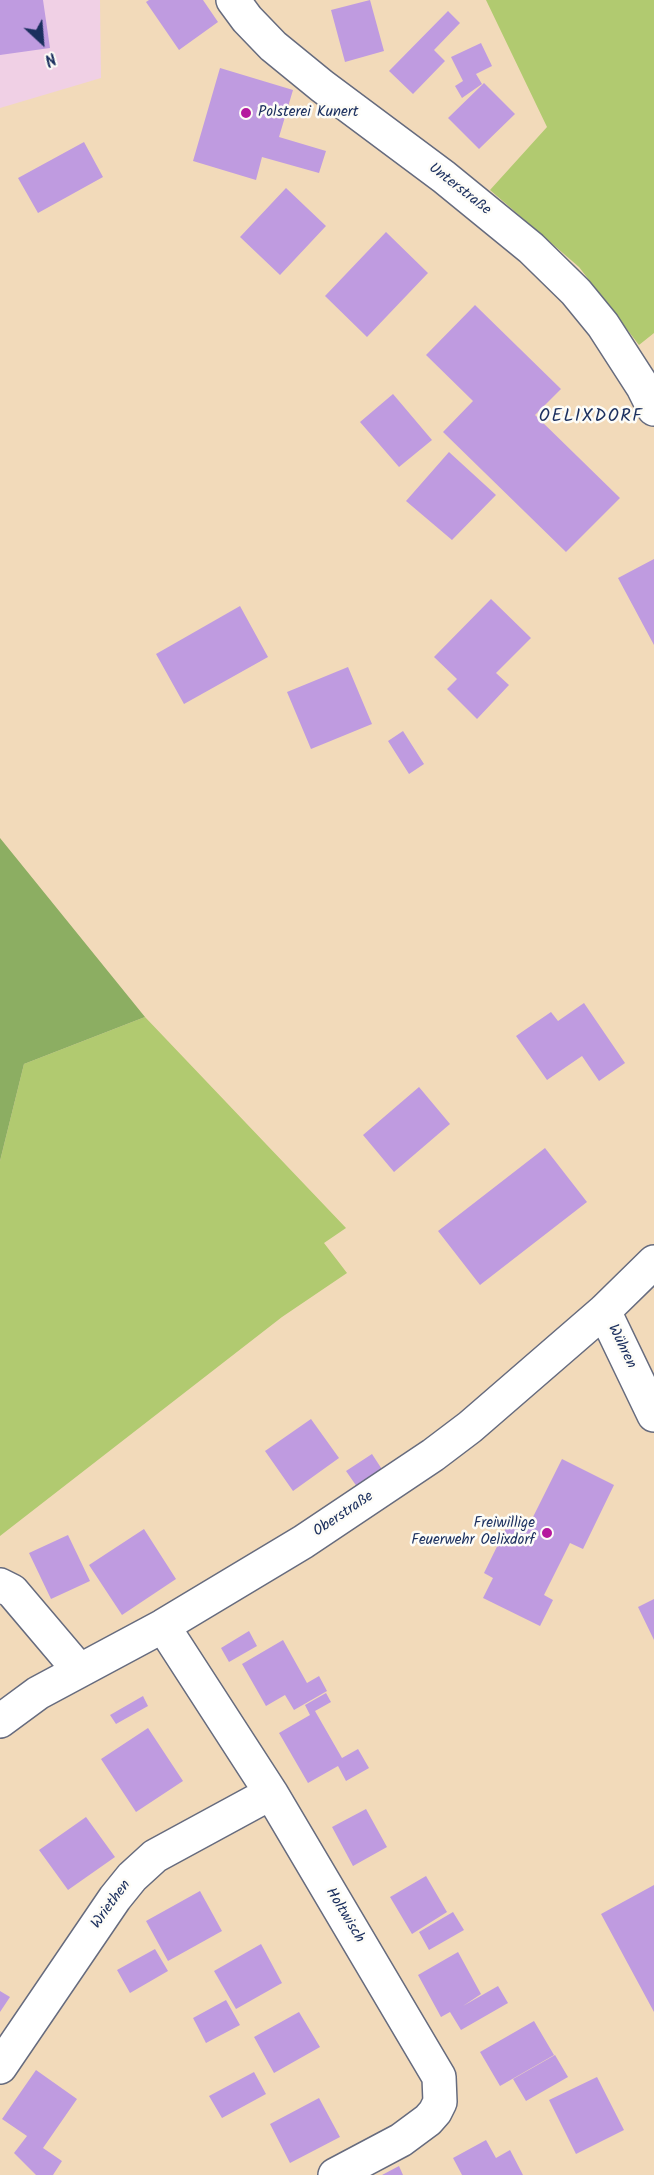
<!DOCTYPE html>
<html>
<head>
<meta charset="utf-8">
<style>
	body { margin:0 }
	#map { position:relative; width:654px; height:2175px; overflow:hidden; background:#f2daba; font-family:Kalam,sans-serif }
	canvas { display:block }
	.north { position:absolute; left:12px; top:12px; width:60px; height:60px; -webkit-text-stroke:4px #fdfcf7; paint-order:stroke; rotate:154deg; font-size:16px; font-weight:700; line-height:24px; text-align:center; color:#1b2f5e }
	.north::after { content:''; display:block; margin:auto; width:21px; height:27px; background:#1b2f5e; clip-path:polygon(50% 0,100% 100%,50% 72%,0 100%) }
</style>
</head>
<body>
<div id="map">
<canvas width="654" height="2175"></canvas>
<div class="north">N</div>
</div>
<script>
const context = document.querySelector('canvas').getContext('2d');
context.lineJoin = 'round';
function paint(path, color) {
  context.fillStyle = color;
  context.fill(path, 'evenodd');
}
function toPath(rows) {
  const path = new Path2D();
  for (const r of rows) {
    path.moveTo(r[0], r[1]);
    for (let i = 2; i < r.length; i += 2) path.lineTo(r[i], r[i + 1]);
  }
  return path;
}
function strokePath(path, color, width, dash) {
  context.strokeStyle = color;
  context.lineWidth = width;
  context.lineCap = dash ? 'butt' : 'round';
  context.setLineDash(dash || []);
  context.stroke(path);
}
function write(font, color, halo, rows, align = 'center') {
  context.font = font + ' Kalam,sans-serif';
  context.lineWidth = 5;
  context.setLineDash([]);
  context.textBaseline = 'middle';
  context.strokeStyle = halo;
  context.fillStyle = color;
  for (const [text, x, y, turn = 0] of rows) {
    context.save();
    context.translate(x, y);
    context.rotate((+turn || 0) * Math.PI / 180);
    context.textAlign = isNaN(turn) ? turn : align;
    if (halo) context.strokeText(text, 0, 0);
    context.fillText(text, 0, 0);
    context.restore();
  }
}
paint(toPath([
	[0,0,100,0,101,78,0,108]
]), '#f0d0e5');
paint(toPath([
	[486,0,654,0,654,333,639,345,579,267,490,190,547,127],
	[145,1017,346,1228,324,1243,347,1273,282,1317,0,1536,0,1161,24,1064]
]), '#b1ca70');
paint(toPath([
	[0,838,145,1017,24,1064,0,1161]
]), '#8cae62');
paint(toPath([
	[0,0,43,0,50,48,0,55],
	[149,0,203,0,218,22,179,50,146,2],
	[370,0,384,51,345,62,331,10],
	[448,11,460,23,434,50,445,61,413,94,389,71],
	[481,43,492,66,476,74,482,84,462,98,455,86,463,81,451,57],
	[220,68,293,90,279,137,326,151,319,173,262,157,256,180,193,161],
	[484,83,515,114,479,149,448,118],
	[84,142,103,177,38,213,18,178],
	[286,188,326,226,280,275,240,237],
	[386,232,428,273,367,337,325,296],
	[475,305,561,389,535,415,620,498,566,552,443,432,473,401,426,355],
	[393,394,432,440,399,467,360,422],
	[449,452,496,495,452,540,406,501],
	[654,559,654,645,618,578],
	[491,599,531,638,496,673,509,685,477,719,447,689,457,679,434,657],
	[240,606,268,657,184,704,156,654],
	[348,667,372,724,311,749,287,692],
	[403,731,424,764,409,774,388,741],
	[584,1003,625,1063,599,1081,582,1056,547,1080,516,1036,551,1012,558,1021],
	[419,1087,450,1124,394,1172,363,1135],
	[545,1148,587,1202,480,1285,438,1231],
	[311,1419,339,1458,293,1491,265,1451],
	[372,1454,387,1477,362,1494,346,1471],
	[562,1459,614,1485,583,1549,570,1543,544,1595,553,1600,540,1626,483,1598,493,1578,484,1573,513,1514,530,1523],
	[144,1529,176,1579,122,1615,89,1565],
	[68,1535,90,1581,51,1599,29,1553],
	[654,1599,654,1640,638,1607],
	[249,1631,257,1646,229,1662,221,1648],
	[283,1640,307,1683,319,1676,327,1691,294,1710,285,1695,266,1706,242,1664],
	[326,1693,331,1702,315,1711,342,1758,358,1749,369,1768,346,1781,338,1766,308,1783,279,1733,310,1715,305,1705],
	[143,1696,148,1706,116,1724,110,1715],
	[148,1728,183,1781,136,1812,101,1759],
	[366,1809,387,1847,353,1866,332,1827],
	[86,1817,115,1857,68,1890,39,1850],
	[426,1876,447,1912,412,1934,390,1897],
	[654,1885,654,2012,601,1914],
	[200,1891,222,1931,168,1961,146,1921],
	[453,1912,464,1930,429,1950,419,1932],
	[261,1944,282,1983,236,2009,214,1971],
	[155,1949,168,1971,130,1993,117,1970],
	[458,1952,481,1994,463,2006,498,1986,508,2003,461,2030,450,2012,441,2017,418,1975],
	[0,1991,10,1997,0,2012],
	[226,2000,240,2025,206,2043,193,2018],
	[299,2012,320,2047,274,2073,254,2037],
	[534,2021,554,2055,500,2086,480,2052],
	[555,2055,568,2077,526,2101,513,2079],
	[36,2070,77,2099,43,2148,62,2161,53,2175,36,2175,14,2153,27,2136,2,2119],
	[254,2072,266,2094,222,2118,209,2096],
	[597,2077,624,2130,576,2154,549,2100],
	[319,2098,340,2137,290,2163,270,2124],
	[486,2140,496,2158,510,2150,523,2175,462,2175,453,2158],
	[399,2166,403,2175,382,2175]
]), '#bf9be0');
const minor = toPath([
	[233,0,247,19,273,46,322,86,444,177,531,248,576,292,603,325,643,387,654,409],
	[604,1311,654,1415],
	[0,1585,12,1591,79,1670],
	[163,1626,271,1793,439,2077,440,2102,435,2112,428,2120,401,2140,335,2175],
	[0,1721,38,1693,163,1626,303,1542,433,1455,470,1427,604,1311,654,1262],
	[0,2067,115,1898,132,1877,155,1856,271,1793]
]);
strokePath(minor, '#666b7e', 36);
strokePath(minor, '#fff', 33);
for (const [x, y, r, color] of [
	[246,113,6,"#b5179e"],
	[547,1533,6,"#b5179e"]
]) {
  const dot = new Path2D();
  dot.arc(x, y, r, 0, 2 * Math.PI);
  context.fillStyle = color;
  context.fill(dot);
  strokePath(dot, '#fdfcf7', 2);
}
write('15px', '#1b2f5e', '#fdfcf7', [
	["Polsterei Kunert",258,113],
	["Freiwillige",535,1524,"right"],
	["Feuerwehr Oelixdorf",535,1541,"right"]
], 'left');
write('15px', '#1b2f5e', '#fdfcf7', [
	["Unterstraße",459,190,38],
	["Wühren",621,1347,64],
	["Oberstraße",344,1515,-34],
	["Wriethen",112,1905,-54],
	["Holtwisch",344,1916,59]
]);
context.letterSpacing = '1.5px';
write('18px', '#1b2f5e', '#fdfcf7', [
	["OELIXDORF",591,418]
]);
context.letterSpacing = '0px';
</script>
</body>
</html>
